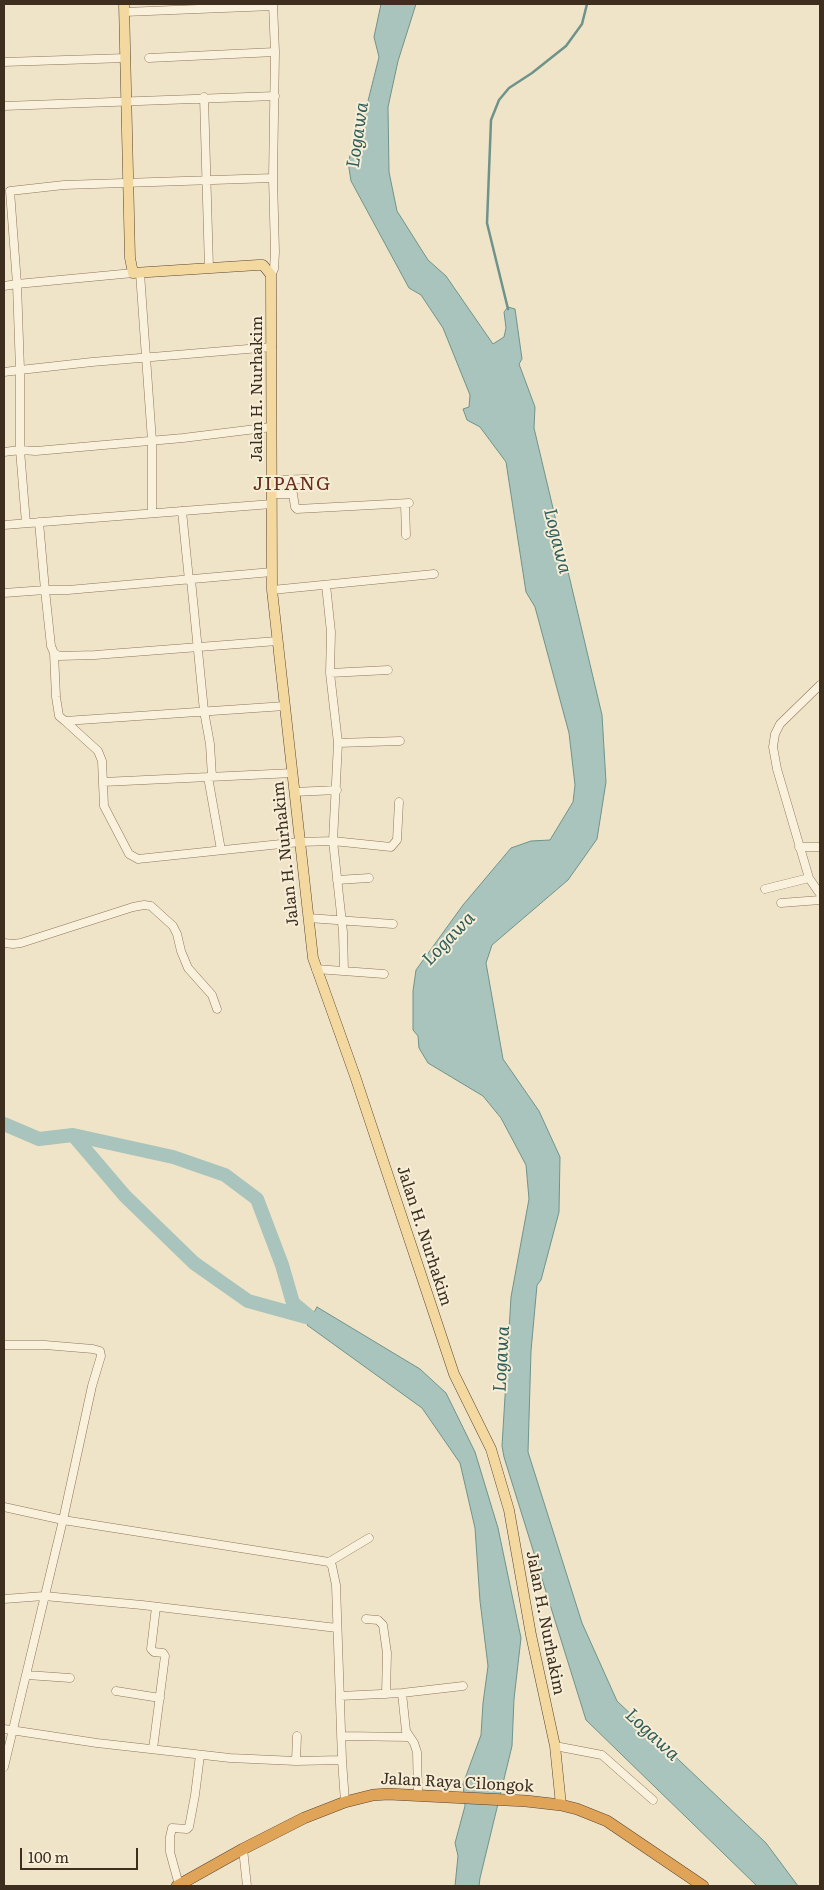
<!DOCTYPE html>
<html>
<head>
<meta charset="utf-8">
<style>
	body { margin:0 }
	#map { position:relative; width:824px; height:1890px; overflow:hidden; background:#f0e4c8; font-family:Literata,serif }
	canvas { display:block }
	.frame { position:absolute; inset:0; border:5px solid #3d2e20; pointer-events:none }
	.scale { position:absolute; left:20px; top:1848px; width:118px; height:22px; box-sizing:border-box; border:2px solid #3d2e20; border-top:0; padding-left:6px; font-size:15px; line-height:18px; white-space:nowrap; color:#3d2e20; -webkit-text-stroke:4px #f7eed8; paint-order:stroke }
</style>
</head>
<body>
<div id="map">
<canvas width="824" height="1890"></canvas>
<div class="frame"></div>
<div class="scale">100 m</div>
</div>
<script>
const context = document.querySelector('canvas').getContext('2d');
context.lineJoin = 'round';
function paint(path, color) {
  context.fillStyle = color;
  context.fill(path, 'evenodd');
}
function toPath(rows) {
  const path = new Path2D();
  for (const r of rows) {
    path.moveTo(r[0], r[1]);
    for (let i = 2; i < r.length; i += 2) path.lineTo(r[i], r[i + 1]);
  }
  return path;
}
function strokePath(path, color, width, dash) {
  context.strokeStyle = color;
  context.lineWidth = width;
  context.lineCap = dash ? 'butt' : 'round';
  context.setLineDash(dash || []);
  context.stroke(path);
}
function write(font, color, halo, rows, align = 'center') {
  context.font = font + ' Literata,serif';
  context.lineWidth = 4;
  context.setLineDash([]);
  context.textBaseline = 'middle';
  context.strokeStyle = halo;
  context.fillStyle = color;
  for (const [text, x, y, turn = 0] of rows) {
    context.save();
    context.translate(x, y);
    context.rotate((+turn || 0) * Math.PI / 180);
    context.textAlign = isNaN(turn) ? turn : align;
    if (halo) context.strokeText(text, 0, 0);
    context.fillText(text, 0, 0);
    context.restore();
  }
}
const water = toPath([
	[381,4,416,4,398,61,388,107,389,172,397,211,428,260,446,276,493,344,504,337,506,328,504,312,508,307,515,309,522,359,519,364,535,407,534,428,602,715,606,782,597,839,568,880,492,945,486,963,503,1059,539,1111,560,1157,559,1212,541,1280,537,1285,531,1351,528,1452,582,1623,617,1701,766,1843,798,1886,757,1886,586,1720,504,1457,502,1446,511,1297,529,1199,526,1165,501,1118,483,1096,428,1063,419,1048,418,1036,413,1030,413,991,416,970,463,905,511,848,531,841,550,840,573,802,575,785,569,733,535,607,526,592,506,462,480,427,467,420,463,409,469,407,470,395,443,328,421,295,409,288,351,181,348,162,367,105,379,57,374,37,381,4],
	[317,1307,420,1369,446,1393,475,1452,498,1528,521,1638,514,1699,512,1746,480,1878,479,1886,455,1886,458,1856,455,1843,465,1806,463,1784,481,1735,483,1703,488,1666,480,1601,475,1528,460,1463,422,1408,307,1325,317,1307]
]);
paint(water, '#a9c4bc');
strokePath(water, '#6f938a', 1);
strokePath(toPath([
	[508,309,487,223,491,120,499,100,509,88,532,73,566,46,582,24,587,4]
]), '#6f938a', 2.5);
strokePath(toPath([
	[4,1124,39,1139,73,1135,173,1157,225,1175,257,1199,282,1265,293,1303,311,1318,327,1328],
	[73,1135,125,1196,194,1263,248,1301,306,1317]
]), '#a9c4bc', 14);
const minor = toPath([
	[124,12,273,6],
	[149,58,275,52],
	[4,62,126,58],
	[204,97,209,268],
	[4,106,275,96],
	[133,273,17,284,20,370,92,362,272,347],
	[140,273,152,441,152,513],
	[271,275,274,269,275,252,273,178,275,52,273,4],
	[4,286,17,284,10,191,64,185,273,178],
	[4,372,20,370,20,450,36,451,183,438,272,427],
	[4,452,20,450,26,523],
	[272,480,307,479],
	[272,494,293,494,295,507,297,509,409,503],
	[405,504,406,535],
	[182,511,189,580],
	[39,522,45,590,68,590,272,572],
	[4,525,272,504],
	[191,580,204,711,210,744,212,777],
	[326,585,331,632,330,673,338,743,333,841,343,932,344,971],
	[272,590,434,574],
	[4,593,45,590,51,646,54,653,59,656,95,655,277,641],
	[54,653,56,697,59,716,65,721],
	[330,673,388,670],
	[820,685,780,724,775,734,773,747,777,769,809,878,820,894],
	[285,706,65,721,98,751,102,761,104,806,129,854,138,859,300,842,333,841,391,847,397,840,399,802],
	[338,743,400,741],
	[208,777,221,850],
	[103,782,293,773],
	[294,792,337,790],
	[799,847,820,847],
	[337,880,369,878],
	[765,889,809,878],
	[781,903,820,900],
	[308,918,393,924],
	[4,943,13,944,21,943,133,907,144,905,151,906,173,926,177,934,181,951,188,968,212,995,217,1009],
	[316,969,384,974],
	[4,1345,45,1345,93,1349,100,1351,101,1356,92,1386,63,1520,4,1767],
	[4,1507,63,1520,329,1562,332,1566,336,1585,342,1760,296,1761,230,1758,97,1743,4,1729],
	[329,1562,369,1538],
	[4,1599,44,1596,142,1605,337,1628],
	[366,1619,378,1620,383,1625,387,1653,386,1694],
	[27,1675,70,1678],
	[116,1691,160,1698],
	[402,1693,406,1731,414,1743,417,1752,418,1795],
	[340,1696,402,1693,463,1686],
	[341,1736,409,1737],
	[555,1746,602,1755,653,1800],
	[153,1749,165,1656,163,1653,154,1652,151,1649,156,1607],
	[342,1760,345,1802],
	[296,1761,297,1736],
	[243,1849,247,1886],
	[179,1885,170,1852,170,1837,172,1828,187,1829,189,1827,195,1795,200,1755]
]);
const major = toPath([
	[124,4,130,258,133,273,258,265,263,265,271,275,272,590,313,958,355,1076,454,1374,491,1449,509,1510,531,1635,555,1746,561,1805]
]);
const highway = toPath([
	[177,1886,243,1849,304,1818,345,1802,373,1795,388,1794,526,1801,561,1805,577,1809,607,1821,703,1886]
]);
strokePath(minor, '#8d765c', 9);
strokePath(major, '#5b4430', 11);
strokePath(highway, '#5b4430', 12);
strokePath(minor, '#faf1dc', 8);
strokePath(major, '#f3d9a0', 10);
strokePath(highway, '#e0a458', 11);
write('16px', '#3d2e20', '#f7eed8', [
	["Jalan H. Nurhakim",257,389,-90],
	["Jalan H. Nurhakim",286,854,-96],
	["Jalan H. Nurhakim",424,1236,72],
	["Jalan H. Nurhakim",545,1623,79],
	["Jalan Raya Cilongok",457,1783,3]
]);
write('italic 18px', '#2f5d5a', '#f7eed8', [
	["Logawa",358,135,-82],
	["Logawa",557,541,76],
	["Logawa",449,939,-46],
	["Logawa",502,1359,-87],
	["Logawa",652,1735,43]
]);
context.letterSpacing = '1px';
write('19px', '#6b2e1e', '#f7eed8', [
	["JIPANG",292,484]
]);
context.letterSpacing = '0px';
</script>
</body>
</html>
